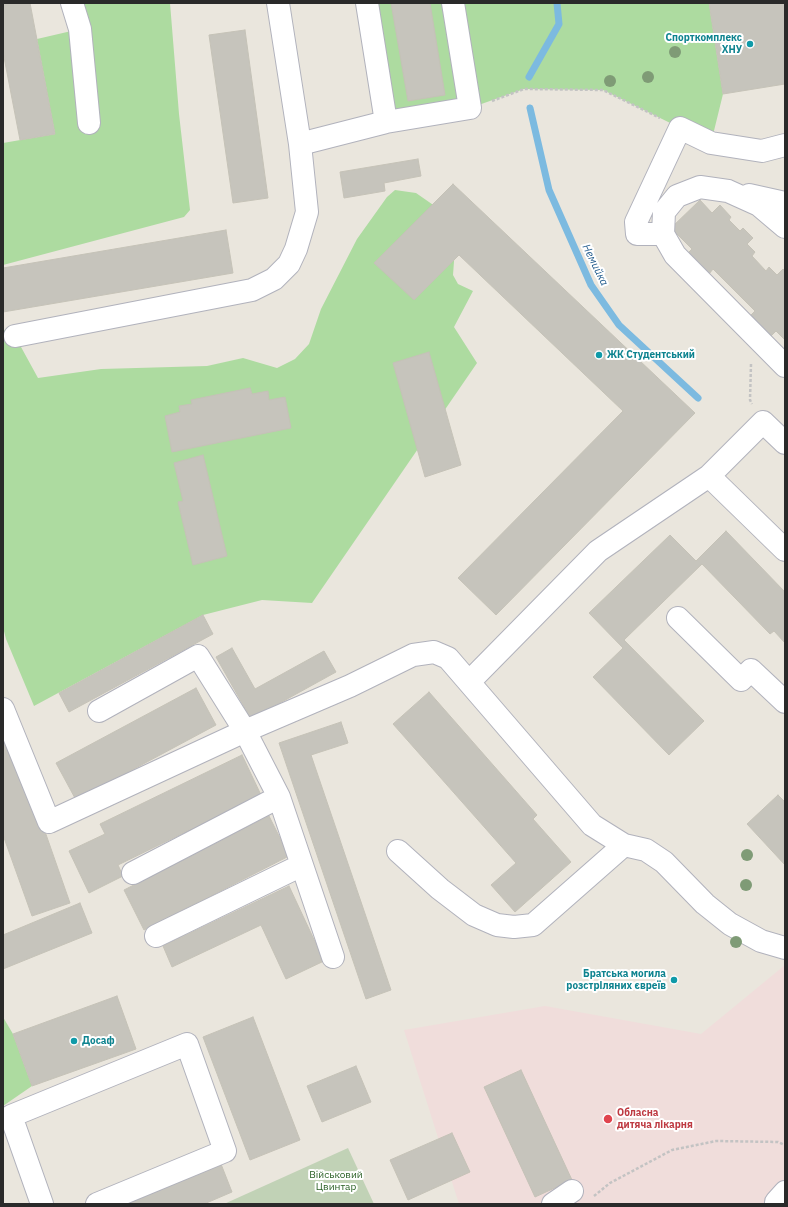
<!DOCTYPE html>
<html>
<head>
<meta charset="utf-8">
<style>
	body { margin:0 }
	#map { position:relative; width:788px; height:1207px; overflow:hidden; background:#eae6dd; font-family:"IBM Plex Sans",sans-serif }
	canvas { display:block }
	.frame { position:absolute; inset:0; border:4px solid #2a2a2a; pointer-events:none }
</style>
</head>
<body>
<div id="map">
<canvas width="788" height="1207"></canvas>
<div class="frame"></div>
</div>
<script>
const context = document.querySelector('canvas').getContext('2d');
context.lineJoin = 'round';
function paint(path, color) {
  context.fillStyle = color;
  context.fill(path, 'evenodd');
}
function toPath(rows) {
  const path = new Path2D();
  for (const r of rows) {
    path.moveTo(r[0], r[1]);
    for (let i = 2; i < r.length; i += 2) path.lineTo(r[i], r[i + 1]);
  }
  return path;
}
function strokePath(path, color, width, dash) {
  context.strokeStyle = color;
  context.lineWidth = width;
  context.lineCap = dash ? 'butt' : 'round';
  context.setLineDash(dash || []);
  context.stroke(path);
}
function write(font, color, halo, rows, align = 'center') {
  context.font = font + ' "IBM Plex Sans",sans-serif';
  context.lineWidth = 4;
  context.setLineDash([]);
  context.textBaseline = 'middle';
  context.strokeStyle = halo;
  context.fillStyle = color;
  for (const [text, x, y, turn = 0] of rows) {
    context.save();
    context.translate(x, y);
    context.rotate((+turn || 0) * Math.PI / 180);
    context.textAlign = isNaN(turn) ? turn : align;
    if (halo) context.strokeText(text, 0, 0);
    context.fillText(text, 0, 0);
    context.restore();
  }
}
paint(toPath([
	[785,965,785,1204,459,1204,404,1030,545,1006,701,1034]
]), '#f0dddb');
paint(toPath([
	[72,3,170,3,179,114,190,210,184,217,3,265,3,143,55,134,37,39,80,29],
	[367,3,709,3,723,94,711,143,603,90,524,89,470,108,386,122],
	[395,190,416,193,452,218,455,248,453,275,458,284,473,291,454,327,477,363,312,603,262,600,203,615,34,706,6,639,3,627,3,329,15,336,38,378,101,369,207,366,243,358,277,368,295,359,309,344,321,309,357,239,387,197],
	[3,1017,13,1034,32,1086,3,1106]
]), '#addba0');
paint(toPath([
	[348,1148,374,1204,224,1204]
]), '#c1d2b6');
strokePath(toPath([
	[529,77,559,24,557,3],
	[530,108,549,190,591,285,619,325,698,398]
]), '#7cbae0', 7);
const building = toPath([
	[3,3,30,3,55,134,20,140,3,52,3,3],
	[391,3,430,3,445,95,408,101,391,3],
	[709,3,785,3,785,84,723,94,709,3],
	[245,30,268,198,233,203,209,35,245,30],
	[418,159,421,176,384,183,385,191,344,198,340,172,418,159],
	[453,184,695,413,496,615,458,578,623,411,459,255,414,300,374,263,453,184],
	[700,200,712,213,720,205,731,217,729,220,740,231,743,228,753,238,747,244,755,252,752,256,766,271,769,267,777,275,783,269,785,271,785,340,776,331,768,339,748,318,755,311,713,269,709,274,688,253,692,249,671,228,700,200],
	[226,230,233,273,3,312,3,268,226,230],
	[429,352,461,465,425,477,393,363,429,352],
	[250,388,252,394,268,391,269,400,285,397,291,428,172,452,165,416,180,412,179,406,192,404,191,400,250,388],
	[203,455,227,556,193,565,178,502,183,501,174,463,203,455],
	[726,531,785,592,785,643,774,631,770,634,702,564,624,640,704,721,669,755,593,677,623,648,589,613,670,535,696,561,726,531],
	[203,615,213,634,69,712,59,693,203,615],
	[232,648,255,689,324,651,336,672,251,719,216,657,232,648],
	[196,688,216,725,76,800,56,763,196,688],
	[429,692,537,815,533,819,571,862,515,912,491,885,516,863,393,724,429,692],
	[341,722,348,743,311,755,391,990,366,999,279,743,341,722],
	[7,723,70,903,32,916,3,835,3,724,7,723],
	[242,755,261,795,118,865,123,876,89,893,69,851,105,834,100,824,242,755],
	[778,795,785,802,785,865,747,824,778,795],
	[269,816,289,856,144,930,124,890,269,816],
	[289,886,324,961,286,979,261,925,172,967,163,946,289,886],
	[80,903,92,933,3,969,3,935,80,903],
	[117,996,136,1049,32,1086,13,1034,117,996],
	[253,1017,300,1140,250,1160,203,1037,253,1017],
	[356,1066,371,1102,322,1122,307,1086,356,1066],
	[521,1070,572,1180,535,1197,484,1087,521,1070],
	[452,1133,470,1172,408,1200,390,1160,452,1133],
	[221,1164,232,1192,204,1204,127,1204,221,1164]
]);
paint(building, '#c6c4bc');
strokePath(building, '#c5c2b7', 1);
const minor = toPath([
	[72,3,80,29,89,123],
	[278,3,300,144,386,122,470,108,453,3],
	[367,3,386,122],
	[749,195,785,203],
	[785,227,759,205,728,191,700,187,677,196,664,212,663,234,675,255,785,366],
	[663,234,637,234,636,222,680,128,711,143,762,151,785,145],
	[15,336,252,290,274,279,289,264,296,249,307,212,300,144],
	[785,443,763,422,709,476,785,550],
	[678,618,741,680,751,670,785,702],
	[469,682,598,551,709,476],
	[3,709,49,822,245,731,350,686,413,655,434,652,448,658,592,825,624,845,646,850,664,862,705,904,730,924,761,941,785,948],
	[99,711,198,656,245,731,279,797,133,873],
	[279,797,333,957],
	[398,851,440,889,474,915,497,925,514,927,533,925,624,845],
	[156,936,302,865],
	[776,1202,785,1192],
	[42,1204,11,1116,187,1044,225,1151,97,1204],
	[553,1204,572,1191]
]);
strokePath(minor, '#b1b2bc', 24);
strokePath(toPath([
	[492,101,524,89,603,90,660,118],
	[751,364,750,400,752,404],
	[594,1196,610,1183,672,1150,716,1141,778,1142,785,1145]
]), '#c3c3c3', 2.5, [3, 2]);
strokePath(minor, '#fff', 22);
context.fillStyle = '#7f9b76';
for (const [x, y] of [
	[675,52],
	[648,77],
	[610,81],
	[747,855],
	[746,885],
	[736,942]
]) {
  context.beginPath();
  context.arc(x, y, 6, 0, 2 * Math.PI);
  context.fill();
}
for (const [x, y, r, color] of [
	[750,44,4,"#0f9aa8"],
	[599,355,4,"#0f9aa8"],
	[674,980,4,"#0f9aa8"],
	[74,1041,4,"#0f9aa8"],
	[608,1119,5,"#e0444e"]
]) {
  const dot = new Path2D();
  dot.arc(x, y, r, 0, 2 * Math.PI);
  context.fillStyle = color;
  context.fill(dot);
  strokePath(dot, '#fff', 1.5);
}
write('bold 10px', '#0d838f', '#fff', [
	["Спорткомплекс",742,38],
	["ХНУ",742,50],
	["ЖК Студентський",607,355,"left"],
	["Братська могила",666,974],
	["розстріляних євреїв",666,986],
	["Досаф",82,1041,"left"]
], 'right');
write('bold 10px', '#be3a42', '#fff', [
	["Обласна",617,1113],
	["дитяча лікарня",617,1125]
], 'left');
write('10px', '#275e22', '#fff', [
	["Військовий",336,1175],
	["Цвинтар",336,1187]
]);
write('italic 11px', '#1d588b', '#fff', [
	["Немийка",595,265,64]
]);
</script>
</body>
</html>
